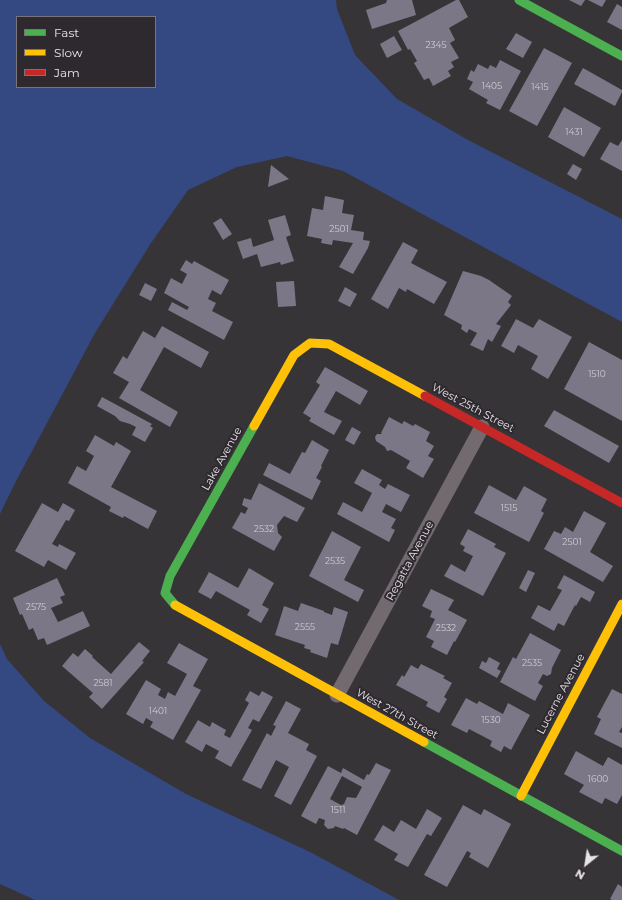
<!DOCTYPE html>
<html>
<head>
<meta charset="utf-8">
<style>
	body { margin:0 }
	#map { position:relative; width:622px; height:900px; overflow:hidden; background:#373438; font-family:Montserrat,sans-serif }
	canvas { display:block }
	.legend { position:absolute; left:16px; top:16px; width:140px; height:72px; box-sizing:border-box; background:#2e292f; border:1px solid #787479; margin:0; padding:5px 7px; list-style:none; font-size:12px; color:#e8e5e8 }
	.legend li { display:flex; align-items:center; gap:8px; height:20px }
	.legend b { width:20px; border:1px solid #787479 }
	.north { position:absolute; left:566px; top:844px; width:40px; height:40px; -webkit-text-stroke:3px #2e292f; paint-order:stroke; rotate:210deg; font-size:11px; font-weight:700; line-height:16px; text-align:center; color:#e8e5e8 }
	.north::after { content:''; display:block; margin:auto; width:14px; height:18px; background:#e8e5e8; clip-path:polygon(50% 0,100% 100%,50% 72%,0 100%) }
</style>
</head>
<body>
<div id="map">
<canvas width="622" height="900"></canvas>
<ul class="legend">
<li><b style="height:5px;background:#4caf50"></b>Fast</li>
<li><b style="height:5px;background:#ffc107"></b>Slow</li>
<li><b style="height:5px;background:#c62828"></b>Jam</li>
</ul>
<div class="north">N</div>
</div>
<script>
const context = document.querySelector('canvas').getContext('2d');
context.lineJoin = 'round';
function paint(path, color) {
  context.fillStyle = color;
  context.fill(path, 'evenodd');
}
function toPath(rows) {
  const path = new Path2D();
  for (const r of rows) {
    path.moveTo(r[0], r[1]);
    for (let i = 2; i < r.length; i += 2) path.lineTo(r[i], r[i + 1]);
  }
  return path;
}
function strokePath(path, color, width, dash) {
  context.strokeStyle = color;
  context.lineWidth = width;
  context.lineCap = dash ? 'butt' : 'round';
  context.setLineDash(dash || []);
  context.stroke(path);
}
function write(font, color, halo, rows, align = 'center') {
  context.font = font + ' Montserrat,sans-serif';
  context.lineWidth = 4;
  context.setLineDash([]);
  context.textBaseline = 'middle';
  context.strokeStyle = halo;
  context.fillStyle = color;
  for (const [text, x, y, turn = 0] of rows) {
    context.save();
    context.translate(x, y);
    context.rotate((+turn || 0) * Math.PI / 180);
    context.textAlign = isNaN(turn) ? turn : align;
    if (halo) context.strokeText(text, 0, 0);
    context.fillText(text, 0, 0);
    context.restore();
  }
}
paint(toPath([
	[0,0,336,0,337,9,355,55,397,99,468,140,622,219,622,322,343,171,287,156,237,167,188,190,151,243,95,333,15,483,0,514],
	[17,17,155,17,155,87,17,87],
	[0,644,7,659,44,701,90,738,186,794,310,852,399,900,35,900,0,884]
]), '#344981');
paint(toPath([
	[387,0,412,0,416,15,372,29,366,10,386,3],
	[456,0,459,0,468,17,449,28,455,40,450,43,459,58,451,62,454,67,448,71,451,76,433,86,429,78,424,80,414,63,417,61,410,49,408,50,398,31],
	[569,0,585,0,581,6],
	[588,0,606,0,602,7],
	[617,4,622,7,622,30,607,22],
	[516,33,532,42,523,58,506,49],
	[394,36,402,50,387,58,380,44],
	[544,48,572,63,537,126,509,111],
	[500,60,521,71,500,110,486,103,488,100,469,89,473,82,467,79,471,70,474,72,478,64,488,69,490,65,496,68],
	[583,68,622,90,622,92,615,106,574,84],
	[564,107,601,128,584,157,548,137],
	[622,140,622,171,600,159,610,142,618,146],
	[573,164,582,169,576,180,567,174],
	[271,165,289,179,268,187],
	[325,196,344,200,342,213,354,215,351,230,364,232,363,240,370,241,368,248,353,274,339,267,353,243,333,240,332,245,321,243,322,239,307,236,312,208,323,210],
	[285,215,291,235,286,237,294,261,281,265,280,262,261,267,257,254,243,259,237,242,251,238,253,247,274,240,268,220],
	[221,218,232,234,223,240,213,223],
	[403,242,418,250,411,263,447,282,434,304,407,289,406,292,399,288,388,309,371,299],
	[186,260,192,264,194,261,229,280,221,295,212,290,208,299,216,303,212,311,233,322,224,340,168,310,172,302,187,310,189,307,164,293,171,278,182,284,187,274,180,270],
	[463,271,481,276,489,280,512,296,508,302,511,305,496,324,501,326,492,342,488,339,483,351,470,345,477,333,469,329,467,333,461,329,462,325,444,315],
	[294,281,296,306,278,307,276,282],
	[145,283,157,289,151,301,139,295],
	[345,287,357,294,350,307,338,301],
	[516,319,533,328,539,319,572,337,548,379,531,369,538,356,518,345,514,353,501,346],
	[162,326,209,352,201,368,164,347,140,390,178,412,170,427,119,398,129,382,113,373,123,356,127,359,143,331,155,338],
	[589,342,622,360,622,421,564,389],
	[325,367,368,391,360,405,336,391,324,412,342,421,334,435,309,421,311,418,303,413,320,385,316,382],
	[102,397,152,424,150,426,153,428,145,442,132,435,136,427,130,424,120,421,115,416,97,406],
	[554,410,619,446,609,463,544,426],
	[389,417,402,424,404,421,413,426,415,424,430,432,426,441,434,446,428,456,434,459,423,478,406,468,410,461,391,450,387,451,385,447,376,441,375,437,377,434,382,434,381,433],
	[352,427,361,432,354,445,345,440],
	[95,435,114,446,116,442,131,451,111,487,157,511,148,529,124,516,123,518,109,511,111,507,68,483,77,466,86,471,94,456,86,451],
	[312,440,329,450,321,466,322,467,316,478,321,481,312,500,263,475,269,463,290,474,302,452,305,453],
	[362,469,382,480,379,485,385,489,388,484,410,495,401,512,386,504,382,512,396,519,391,528,395,530,389,542,337,514,343,502,362,512,372,493,354,483],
	[259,483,305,508,297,522,284,516,277,525,278,533,282,537,274,551,232,528,241,512,245,514,248,508,242,505,244,498,251,500],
	[489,485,516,500,524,486,547,499,541,511,544,513,529,542,474,513],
	[42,503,58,512,63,503,75,510,69,521,66,520,52,544,58,547,59,544,76,553,66,570,48,560,44,567,15,551],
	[584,511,606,523,590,552,613,566,603,582,544,549,554,531,561,534,565,527,573,532],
	[468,529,496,544,494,547,506,553,483,596,444,576,451,564,465,572,473,556,463,551,465,547,460,544],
	[332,531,361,547,344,580,364,590,358,602,309,576],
	[249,568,274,583,262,605,269,609,261,623,247,615,250,610,216,591,211,599,198,592,209,572,238,588],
	[528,570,535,573,526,592,519,588],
	[564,575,595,592,590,602,581,597,576,606,575,605,564,626,558,623,554,631,531,618,538,605,550,611,562,590,557,588],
	[57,578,65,595,60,597,63,603,51,608,58,622,83,611,90,626,47,645,44,638,38,640,33,628,29,630,22,614,20,615,13,598],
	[431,589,454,600,448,610,467,620,455,642,454,641,447,655,431,647,434,641,426,637,435,619,430,617,432,611,422,606],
	[301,603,324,611,324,612,332,615,334,607,348,612,338,645,331,643,327,658,310,652,311,650,304,648,305,645,275,635,284,606,298,611],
	[530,633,561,650,552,668,551,674,547,676,543,674,538,683,543,686,535,701,500,682,513,657,516,659],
	[139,642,150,651,142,661,144,662,102,709,89,697,93,693,62,666,73,653,78,657,85,649,93,656,92,657,111,674],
	[179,643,208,659,193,686,201,690,173,740,150,727,153,722,146,718,143,724,126,714,146,680,161,689,158,695,165,699,168,692,175,696,187,674,167,663],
	[489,657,500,663,497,669,501,671,497,678,479,668,482,661,486,663],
	[421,664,445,676,443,678,452,683,444,697,447,699,439,713,426,706,428,702,396,685,402,675,404,677,411,665,418,669],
	[612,689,622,694,622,727,619,732,622,733,622,748,594,734,601,719,597,717],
	[250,691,259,696,262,691,273,697,259,722,253,719,248,728,252,730,231,767,215,758,219,751,206,744,202,752,185,742,198,720,210,727,212,722,226,730,224,735,230,738,249,703,245,700],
	[466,698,477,704,479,701,503,714,508,703,530,715,511,750,504,746,501,752,490,746,492,741,469,729,467,733,451,725],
	[286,701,301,709,288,733,309,744,306,750,317,756,291,805,274,796,289,767,276,760,261,789,242,780,267,733,271,736,276,726,273,725],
	[576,751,603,766,608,757,622,765,622,795,617,804,605,798,602,804,579,792,584,785,564,774],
	[376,763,391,770,357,835,344,828,343,829,335,826,334,828,328,829,324,825,325,820,319,818,316,824,301,816,328,766,341,773,343,768,364,780,367,774,369,775],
	[342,776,362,787,356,798,347,797,344,804,341,805,330,799],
	[463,805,481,815,484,809,511,824,488,868,469,857,471,853,467,851,447,887,424,875],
	[427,809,442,818,431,836,427,834,408,867,394,860,398,854,374,840,383,825,394,832,401,820,416,829],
	[618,884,622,887,622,900,612,900,610,899]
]), '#7b7787');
strokePath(toPath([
	[337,695,482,427]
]), '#736a6f', 15);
strokePath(toPath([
	[519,0,622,56],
	[175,605,165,593,170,576,254,426],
	[424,742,622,851]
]), '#4caf50', 9);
strokePath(toPath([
	[254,426,294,355,310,343,329,344,425,396],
	[175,605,424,742],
	[521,796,622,604]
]), '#ffc107', 9);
strokePath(toPath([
	[425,396,622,503]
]), '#c62828', 9);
write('9px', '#cdcad0', null, [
	["2345",436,45],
	["1405",492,86],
	["1415",540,87],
	["1431",574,132],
	["2501",339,229],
	["1510",597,374],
	["1515",509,508],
	["2532",264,529],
	["2501",572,542],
	["2535",335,561],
	["2575",36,607],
	["2555",305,627],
	["2532",446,628],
	["2535",532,663],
	["2581",103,683],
	["1401",158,711],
	["1530",491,720],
	["1600",598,779],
	["1511",338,810]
]);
write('11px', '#e8e5e8', '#2e292f', [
	["West 25th Street",473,408,28],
	["Lake Avenue",222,459,-61],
	["Regatta Avenue",410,561,-62],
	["Lucerne Avenue",561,694,-62],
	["West 27th Street",397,714,29]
]);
</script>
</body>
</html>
